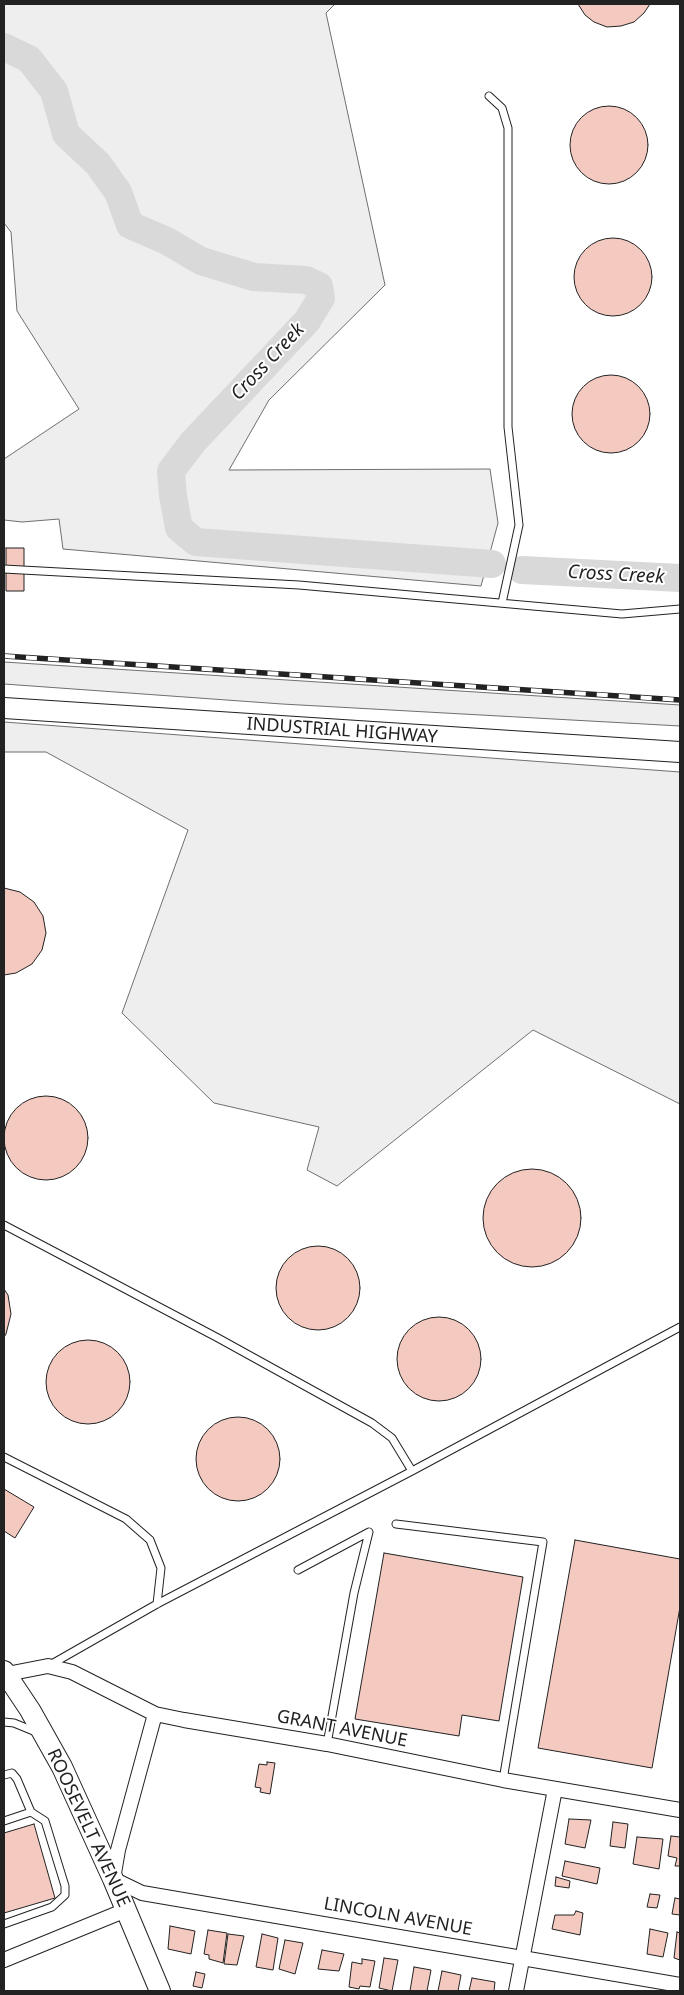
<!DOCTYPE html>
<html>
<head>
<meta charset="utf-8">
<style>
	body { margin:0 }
	#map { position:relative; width:684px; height:1995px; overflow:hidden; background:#fff; font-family:"Noto Sans",sans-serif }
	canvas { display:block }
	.frame { position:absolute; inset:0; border:5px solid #222; pointer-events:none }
</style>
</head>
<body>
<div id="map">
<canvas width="684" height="1995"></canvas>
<div class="frame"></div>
</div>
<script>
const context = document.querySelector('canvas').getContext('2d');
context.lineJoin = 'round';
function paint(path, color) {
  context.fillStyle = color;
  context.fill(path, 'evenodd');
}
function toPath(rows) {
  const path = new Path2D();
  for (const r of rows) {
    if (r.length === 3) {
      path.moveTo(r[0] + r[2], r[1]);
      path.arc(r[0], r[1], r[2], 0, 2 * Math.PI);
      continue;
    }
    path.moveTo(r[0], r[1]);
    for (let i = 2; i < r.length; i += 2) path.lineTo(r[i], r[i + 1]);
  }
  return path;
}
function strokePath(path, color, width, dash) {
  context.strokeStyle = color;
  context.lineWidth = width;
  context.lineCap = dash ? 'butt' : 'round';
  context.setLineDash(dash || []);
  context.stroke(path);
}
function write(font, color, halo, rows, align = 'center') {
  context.font = font + ' "Noto Sans",sans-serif';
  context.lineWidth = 4;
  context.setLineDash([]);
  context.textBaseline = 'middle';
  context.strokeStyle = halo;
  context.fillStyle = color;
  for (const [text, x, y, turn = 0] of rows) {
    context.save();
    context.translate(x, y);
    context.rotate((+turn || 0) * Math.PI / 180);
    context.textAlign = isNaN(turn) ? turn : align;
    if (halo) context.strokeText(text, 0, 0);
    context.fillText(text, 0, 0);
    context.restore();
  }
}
const green = toPath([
	[4,4,335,4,326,13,385,285,269,400,229,470,490,469,498,523,481,586,63,549,59,519,22,522,4,520,4,459,79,409,17,311,11,232,4,223,4,4],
	[4,662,680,705,680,726,282,704,4,684,4,662],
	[4,722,680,772,680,1104,533,1030,337,1186,307,1170,319,1127,214,1103,122,1013,188,830,46,752,4,752,4,722]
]);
paint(green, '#eee');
strokePath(green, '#6f6f6f', 1);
strokePath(toPath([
	[4,47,29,59,54,91,66,134,98,164,118,192,130,225,167,241,201,261,254,277,306,280,319,286,321,298,307,321,193,442,171,471,173,496,179,528,196,542,492,564],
	[522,570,680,578]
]), '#d9d9d9', 28);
const building = toPath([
	[578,4,650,4,644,13,634,22,621,26,607,27,594,22,585,15,578,4],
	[609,145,39],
	[613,277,39],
	[611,414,39],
	[6,548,24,548,24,591,6,591,6,548],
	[4,888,20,892,34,902,43,916,46,933,42,950,32,964,16,973,4,975,4,888],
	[46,1138,42],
	[532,1218,49],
	[318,1288,42],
	[4,1289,8,1295,11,1314,6,1334,4,1337,4,1289],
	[439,1359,42],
	[88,1382,42],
	[238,1459,42],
	[4,1489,34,1507,15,1538,4,1531,4,1489],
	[575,1540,680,1559,680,1607,652,1768,538,1748,575,1540],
	[384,1553,523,1577,499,1721,462,1715,459,1736,355,1719,384,1553],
	[267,1762,275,1763,270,1794,260,1792,261,1788,255,1787,259,1764,267,1765,267,1762],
	[569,1819,591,1820,585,1848,565,1844,569,1819],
	[613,1822,628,1824,625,1848,610,1846,613,1822],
	[34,1824,55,1898,4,1913,4,1833,34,1824],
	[671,1836,680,1837,680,1866,675,1866,677,1858,668,1856,671,1836],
	[637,1837,663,1839,659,1869,633,1864,637,1837],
	[565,1861,600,1868,597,1884,562,1876,565,1861],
	[556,1877,570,1881,569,1888,555,1886,556,1877],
	[650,1894,660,1895,657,1908,647,1907,650,1894],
	[675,1898,680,1899,680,1915,672,1914,675,1898],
	[576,1911,583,1913,580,1935,552,1929,555,1915,574,1915,576,1911],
	[170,1926,195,1931,191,1954,168,1949,170,1926],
	[650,1929,668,1933,663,1957,647,1954,650,1929],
	[208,1930,227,1933,223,1963,209,1959,209,1955,204,1954,208,1930],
	[677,1932,680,1933,680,1960,674,1958,677,1932],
	[228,1934,244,1936,237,1965,224,1964,228,1934],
	[262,1934,278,1938,273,1970,256,1967,262,1934],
	[285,1940,303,1943,295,1974,279,1969,285,1940],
	[322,1950,344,1954,339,1971,318,1969,322,1950],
	[384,1958,398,1960,392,1991,379,1988,384,1958],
	[362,1959,375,1961,370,1987,360,1986,359,1989,349,1987,352,1962,362,1964,362,1959],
	[414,1967,431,1970,427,1991,410,1991,414,1967],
	[442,1971,461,1975,458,1991,438,1991,442,1971],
	[196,1972,205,1974,202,1988,193,1986,196,1972],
	[472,1978,495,1982,494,1991,469,1991,472,1978]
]);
paint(building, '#f3c9c0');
strokePath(building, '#222', 1);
const lane = toPath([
	[489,96,502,108,508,128,508,427,519,525,502,603],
	[4,569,299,585,622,614,680,609],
	[4,1225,218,1338,372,1423,392,1438,412,1471,157,1604,50,1665],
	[4,1457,126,1519,150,1540,161,1568,157,1604],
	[412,1471,680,1327],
	[396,1524,543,1542,503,1780],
	[298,1570,369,1532,354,1593,327,1744],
	[4,1722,14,1723,36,1732],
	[4,1775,12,1773,17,1779,31,1812,45,1821,65,1886,65,1895,52,1907,4,1924],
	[4,1821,31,1812]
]);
const street = toPath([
	[7,1674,48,1666,72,1672,155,1714,184,1720,327,1744,503,1780,680,1810],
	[155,1714,118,1850,113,1879,142,1893,680,1985],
	[4,1960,126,1910],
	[516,1991,555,1789]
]);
const secondary = toPath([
	[4,708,680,752],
	[4,1671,30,1710,62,1767,113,1879,160,1991]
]);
strokePath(lane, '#222', 9);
strokePath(street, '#222', 16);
strokePath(secondary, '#222', 22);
strokePath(lane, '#fff', 7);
strokePath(street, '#fff', 14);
strokePath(secondary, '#fff', 20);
const rail = toPath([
	[4,656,680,700]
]);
strokePath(rail, '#222', 5.5);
strokePath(rail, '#fff', 4, [11]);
write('18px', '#222', '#fff', [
	["INDUSTRIAL HIGHWAY",342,731,4],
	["GRANT AVENUE",342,1729,11],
	["ROOSEVELT AVENUE",88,1828,65],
	["LINCOLN AVENUE",398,1917,10]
]);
write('italic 19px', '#222', '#fff', [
	["Cross Creek",268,362,-47],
	["Cross Creek",616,575,3]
]);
</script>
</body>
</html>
